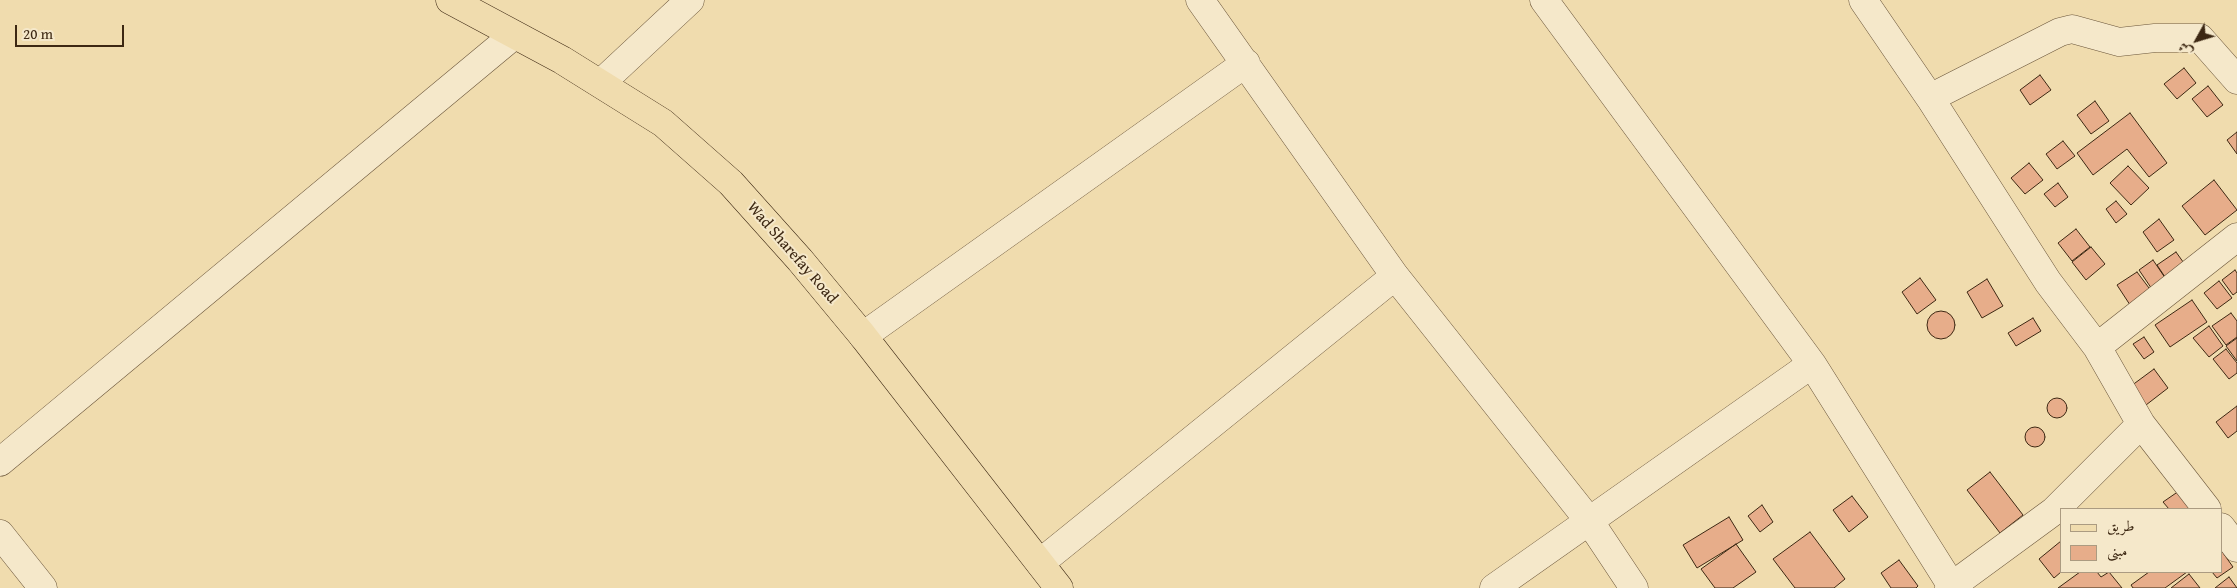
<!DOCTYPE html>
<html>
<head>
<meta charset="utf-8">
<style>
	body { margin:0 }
	#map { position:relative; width:2237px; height:588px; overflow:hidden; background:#f0dcae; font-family:"Gentium Book Plus",Amiri,serif }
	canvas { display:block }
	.legend { position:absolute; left:2060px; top:508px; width:162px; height:65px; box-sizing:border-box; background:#f5e8ca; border:1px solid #ab9b81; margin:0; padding:6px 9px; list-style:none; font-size:15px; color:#3d2813 }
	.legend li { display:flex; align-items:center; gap:10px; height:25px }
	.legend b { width:25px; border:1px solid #ab9b81 }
	.north { position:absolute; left:2172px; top:15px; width:50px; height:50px; -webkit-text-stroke:4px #f5e8ca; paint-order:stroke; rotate:231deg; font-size:14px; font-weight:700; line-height:20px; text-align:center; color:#3d2813 }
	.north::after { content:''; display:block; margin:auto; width:18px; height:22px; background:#3d2813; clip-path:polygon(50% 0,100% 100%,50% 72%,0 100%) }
	.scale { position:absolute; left:15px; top:25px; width:109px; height:22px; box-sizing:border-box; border:2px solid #3d2813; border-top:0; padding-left:6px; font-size:15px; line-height:18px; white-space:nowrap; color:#3d2813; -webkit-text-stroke:4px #f5e8ca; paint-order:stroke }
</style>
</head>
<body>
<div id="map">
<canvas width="2237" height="588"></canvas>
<ul class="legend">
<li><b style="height:6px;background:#f0dcae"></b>طريق</li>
<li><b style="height:14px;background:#e7ad8a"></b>مبنى</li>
</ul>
<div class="north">ش</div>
<div class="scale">20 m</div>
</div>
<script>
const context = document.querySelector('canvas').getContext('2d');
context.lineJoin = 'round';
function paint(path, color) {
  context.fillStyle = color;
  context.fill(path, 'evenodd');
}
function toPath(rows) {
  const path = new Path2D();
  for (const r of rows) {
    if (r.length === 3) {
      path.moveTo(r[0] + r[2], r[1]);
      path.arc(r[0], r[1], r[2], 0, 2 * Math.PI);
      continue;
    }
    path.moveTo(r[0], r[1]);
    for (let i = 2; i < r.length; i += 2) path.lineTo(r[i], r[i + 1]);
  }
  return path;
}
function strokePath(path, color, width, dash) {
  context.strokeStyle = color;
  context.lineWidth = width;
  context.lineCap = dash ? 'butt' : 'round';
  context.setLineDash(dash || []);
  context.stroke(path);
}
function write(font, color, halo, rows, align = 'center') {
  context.font = font + ' "Gentium Book Plus",serif';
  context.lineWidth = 4;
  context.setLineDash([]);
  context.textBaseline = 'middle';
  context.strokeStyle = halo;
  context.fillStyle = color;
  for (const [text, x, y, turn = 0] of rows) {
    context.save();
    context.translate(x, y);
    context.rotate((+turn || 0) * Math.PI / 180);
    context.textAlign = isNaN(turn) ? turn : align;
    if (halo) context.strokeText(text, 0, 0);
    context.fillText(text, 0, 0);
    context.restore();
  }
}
const building = toPath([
	[2184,68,2196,83,2177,99,2164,84,2184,68],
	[2040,75,2051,90,2030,105,2020,90,2040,75],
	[2208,86,2223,105,2207,117,2192,99,2208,86],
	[2095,101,2109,121,2091,134,2077,115,2095,101],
	[2130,113,2167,163,2149,177,2127,149,2093,175,2077,153,2130,113],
	[2237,132,2237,154,2227,140,2237,132],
	[2063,141,2075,156,2057,169,2046,154,2063,141],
	[2029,163,2043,180,2025,194,2011,178,2029,163],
	[2128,166,2149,188,2131,205,2110,183,2128,166],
	[2214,180,2237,210,2205,235,2182,206,2214,180],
	[2058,183,2068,197,2055,207,2044,194,2058,183],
	[2116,201,2127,214,2116,223,2106,209,2116,201],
	[2159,219,2174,240,2157,252,2143,232,2159,219],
	[2076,229,2090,247,2072,261,2058,243,2076,229],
	[2091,247,2105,264,2086,280,2072,262,2091,247],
	[2176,252,2191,273,2171,286,2157,265,2176,252],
	[2153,260,2170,285,2156,295,2139,270,2153,260],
	[2235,270,2237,273,2237,292,2233,295,2222,280,2235,270],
	[2137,272,2155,296,2134,311,2117,285,2137,272],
	[1920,278,1936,300,1917,314,1902,292,1920,278],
	[1987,279,2003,306,1982,318,1967,292,1987,279],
	[2219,281,2232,298,2217,309,2204,293,2219,281],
	[2192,300,2207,322,2170,347,2155,325,2192,300],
	[1941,325,14],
	[2231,313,2237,321,2237,337,2226,345,2212,326,2231,313],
	[2033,318,2041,331,2016,346,2008,333,2033,318],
	[2209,326,2223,346,2209,357,2193,338,2209,326],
	[2144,337,2154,352,2144,359,2133,344,2144,337],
	[2237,338,2237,361,2226,346,2237,338],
	[2226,349,2237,363,2237,373,2229,379,2213,359,2226,349],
	[2154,369,2168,388,2146,405,2131,386,2154,369],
	[2057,408,10],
	[2237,406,2237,431,2228,438,2216,422,2237,406],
	[2035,437,10],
	[1990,472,2023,515,2000,533,1967,490,1990,472],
	[2179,491,2191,507,2188,509,2169,509,2163,502,2179,491],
	[1852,496,1868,517,1849,532,1833,510,1852,496],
	[1762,505,1773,522,1760,532,1748,516,1762,505],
	[1729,517,1743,540,1697,568,1683,545,1729,517],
	[1810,532,1845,579,1834,588,1795,588,1773,559,1810,532],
	[2061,541,2061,572,2054,578,2039,559,2061,541],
	[1736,544,1756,572,1733,588,1715,588,1701,569,1736,544],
	[2221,550,2233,567,2217,578,2212,572,2221,572,2221,550],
	[1899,560,1918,586,1916,588,1891,588,1881,573,1899,560],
	[2080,572,2097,572,2101,577,2109,572,2122,588,2058,588,2080,572],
	[2149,572,2187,572,2165,588,2133,588,2131,585,2149,572],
	[2189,574,2200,588,2171,588,2189,574],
	[2229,577,2237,588,2215,588,2229,577]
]);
paint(building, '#e7ad8a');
strokePath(building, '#3d2813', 1);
const minor = toPath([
	[1200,0,1395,276,1590,522,1634,588],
	[1544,0,1812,364,1953,588],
	[1863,0,1930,98,2048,282,2097,347,2141,424,2207,509],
	[601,83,690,0],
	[1930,98,2060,32,2072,29,2119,42,2155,38,2200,38,2237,80],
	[863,336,1246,63],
	[2097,347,2237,237],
	[0,462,514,35],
	[2221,527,2237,548],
	[0,534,43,588],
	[1040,563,1395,276],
	[1494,588,1812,364],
	[1949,588,2054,511,2141,424]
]);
const major = toPath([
	[450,0,562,60,663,123,731,183,800,260,863,336,1059,588]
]);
strokePath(minor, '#6a553a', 29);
strokePath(major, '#3d2813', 29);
strokePath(minor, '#f5e8ca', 28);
strokePath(major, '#f0dcae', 28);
write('16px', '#3d2813', '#f5e8ca', [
	["Wad Sharefay Road",792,253,49]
]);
</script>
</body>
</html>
